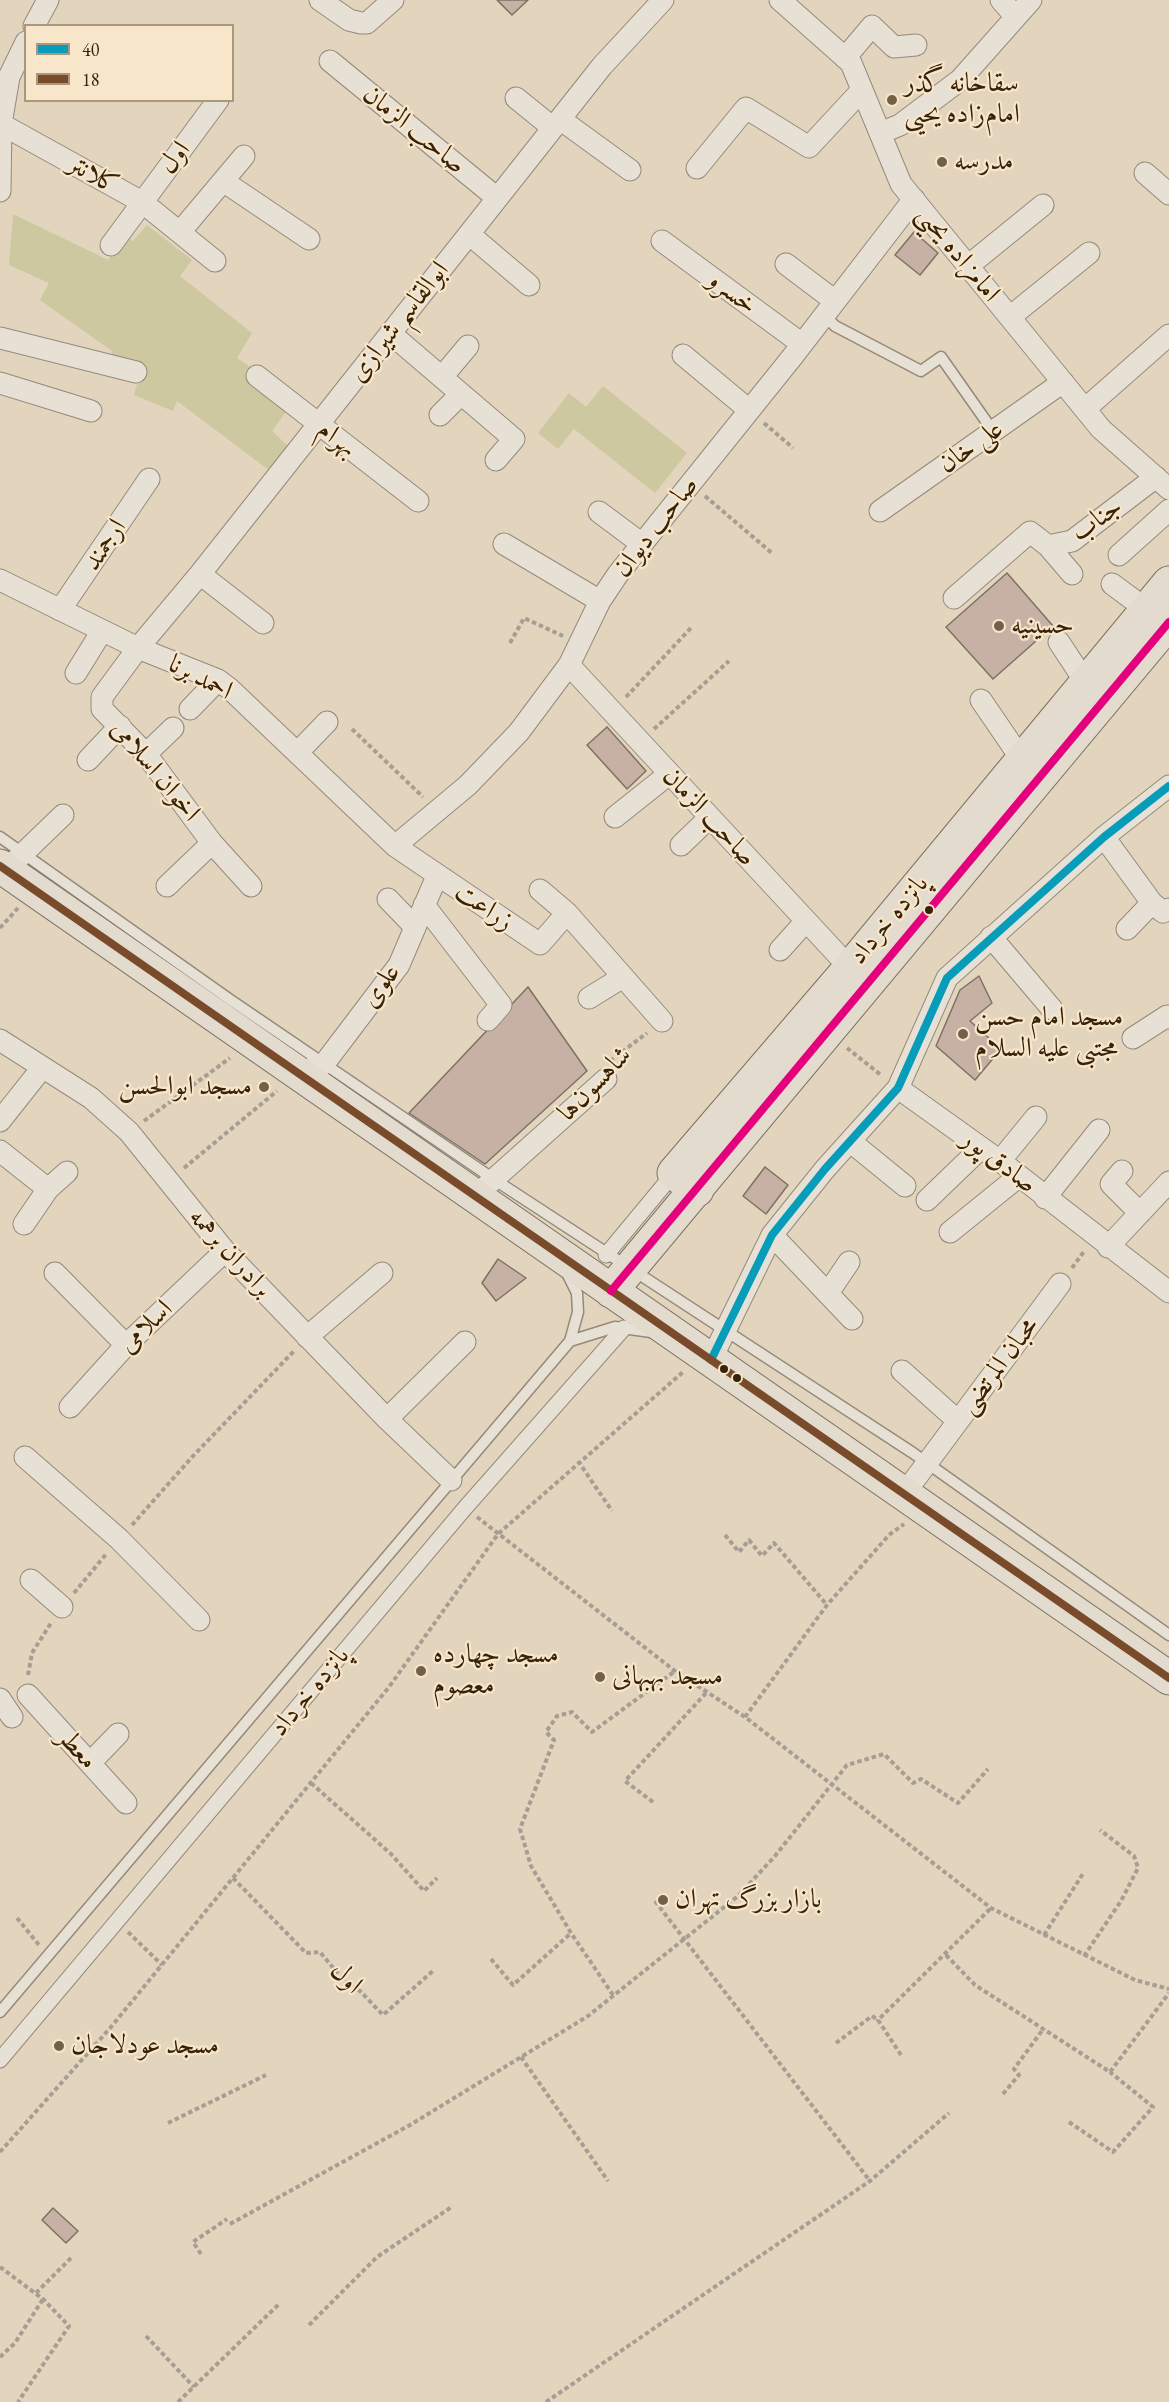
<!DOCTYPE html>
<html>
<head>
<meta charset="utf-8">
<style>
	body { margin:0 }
	#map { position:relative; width:1169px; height:2402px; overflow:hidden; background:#e3d4bd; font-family:"EB Garamond",serif }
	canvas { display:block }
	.legend { position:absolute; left:24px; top:24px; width:210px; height:78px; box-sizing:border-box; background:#f7e6ca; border:2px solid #aa987d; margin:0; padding:8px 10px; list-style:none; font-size:18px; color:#37220a }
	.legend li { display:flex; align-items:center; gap:12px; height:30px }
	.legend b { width:30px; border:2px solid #aa987d }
</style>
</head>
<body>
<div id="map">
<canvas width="1169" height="2402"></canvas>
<ul class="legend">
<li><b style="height:8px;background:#069cba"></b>40</li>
<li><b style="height:8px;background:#7a4b2a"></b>18</li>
</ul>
</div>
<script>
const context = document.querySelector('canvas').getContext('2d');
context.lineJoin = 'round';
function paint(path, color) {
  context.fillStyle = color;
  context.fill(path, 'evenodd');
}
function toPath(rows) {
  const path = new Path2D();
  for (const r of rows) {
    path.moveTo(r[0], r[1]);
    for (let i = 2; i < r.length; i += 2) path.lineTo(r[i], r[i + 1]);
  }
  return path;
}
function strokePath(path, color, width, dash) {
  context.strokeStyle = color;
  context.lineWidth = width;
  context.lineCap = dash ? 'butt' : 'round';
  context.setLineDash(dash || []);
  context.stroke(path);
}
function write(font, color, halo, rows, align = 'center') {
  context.font = font + ' "EB Garamond",Amiri,serif';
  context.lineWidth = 4.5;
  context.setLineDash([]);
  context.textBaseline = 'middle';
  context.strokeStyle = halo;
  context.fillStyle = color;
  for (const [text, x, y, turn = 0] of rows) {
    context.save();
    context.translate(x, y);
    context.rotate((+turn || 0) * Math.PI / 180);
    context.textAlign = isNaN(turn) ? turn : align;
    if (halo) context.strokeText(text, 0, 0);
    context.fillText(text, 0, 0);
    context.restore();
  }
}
paint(toPath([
	[13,214,108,260,125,235,133,241,147,225,192,260,180,276,252,333,237,358,256,371,288,409,272,431,290,448,270,471,177,401,173,411,134,395,141,370,109,362,112,351,40,300,49,283,9,265],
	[603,386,687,453,655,493,574,429,558,449,538,433,569,393,586,407]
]), '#cdc8a0');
const building = toPath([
	[497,0,528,0,512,15,497,0],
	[914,232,938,253,920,275,895,255,914,232],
	[1007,573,1053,626,993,679,946,627,1007,573],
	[607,727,646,771,627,789,587,745,607,727],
	[979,976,992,1003,970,1021,1001,1049,975,1080,936,1046,960,990,979,976],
	[528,987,587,1071,485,1164,409,1113,528,987],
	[765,1167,788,1185,766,1214,743,1196,765,1167],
	[498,1259,526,1278,496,1301,482,1283,498,1259],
	[53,2208,78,2231,66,2243,42,2220,53,2208]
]);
paint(building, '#c7b1a5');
strokePath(building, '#7c7263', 1.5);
const service = toPath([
	[824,315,835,326,921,371,941,357,993,431],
	[0,837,229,999,495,1180,913,1453,1169,1635],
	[570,1341,615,1327,651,1332],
	[0,2012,570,1341,578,1312,577,1293,566,1271]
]);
const pedestrian = toPath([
	[606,1255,674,1173],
	[0,2060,465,1508,624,1328]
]);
const minor = toPath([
	[320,0,349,20,361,23,367,23,393,0],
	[780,0,851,63,901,184,1101,429,1169,489],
	[1001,0,1015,16],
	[34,26,48,0],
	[845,58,872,26,894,47,916,45],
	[330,61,497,198],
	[516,98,553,128],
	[560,119,630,170],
	[1,124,142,202,215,261],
	[880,133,900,125,960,80,1031,0],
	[697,168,746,108,809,147,862,90],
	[1145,173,1169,194],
	[223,181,309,239],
	[0,191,1,124,9,77,26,42],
	[180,232,244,156],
	[469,234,529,285],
	[662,241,802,344],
	[111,245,218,100],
	[786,264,835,301],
	[968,266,1043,205],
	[1010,317,1089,253],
	[390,333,514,439,496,460],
	[0,338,136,372],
	[683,355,749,410],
	[257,376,418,501],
	[442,377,468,346],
	[0,383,91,411],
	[1085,409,1169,335],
	[440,415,461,394],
	[880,511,1063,382],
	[599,512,642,544],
	[504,544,600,601],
	[1048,546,1072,574],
	[1119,555,1169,510],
	[200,574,263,623],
	[0,580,138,648,218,680,230,689,395,846,540,944,567,913],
	[1112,584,1147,610],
	[954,598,1030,532,1048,546,1072,541,1156,477],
	[60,610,149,479],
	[1059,642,1086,683],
	[569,665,850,968],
	[76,673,102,631],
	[981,700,1022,760],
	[190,709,218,680],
	[298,752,327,722],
	[146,754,173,728],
	[88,760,120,726],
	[615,817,669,774],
	[1104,837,1152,903,1163,912,1169,909],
	[681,845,710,817],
	[395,846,468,785,519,732,569,665,600,601,618,574,793,356,914,199],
	[6,870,63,815],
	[167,886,212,843],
	[251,886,212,843,146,754,102,709,102,697,138,648,200,574,602,66,663,0],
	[540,890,567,913,662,1021],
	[388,899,415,927],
	[424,905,501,1005,488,1020],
	[1127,929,1152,903],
	[991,937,1052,1009],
	[780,950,806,921],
	[589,998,623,977],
	[1133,1038,1167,1016,1169,1018],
	[0,1040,91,1098,129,1132,225,1251,387,1419,451,1480],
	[298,1073,324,1064,399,965,437,876],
	[898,1088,1000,1161,1169,1292],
	[0,1121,42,1068],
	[851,1142,905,1186],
	[0,1151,48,1189,24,1224],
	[1000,1161,1036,1117],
	[1122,1171,1111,1184,1140,1213],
	[48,1189,67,1172],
	[475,1196,606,1079],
	[1045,1198,1099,1130],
	[927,1200,981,1148],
	[950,1232,1018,1177],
	[772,1235,852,1319],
	[1108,1247,1169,1182],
	[55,1273,126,1345],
	[828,1293,849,1262],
	[307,1337,382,1273],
	[711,1360,772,1235,825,1169,898,1088,947,978,1104,837,1169,786],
	[902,1371,958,1421],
	[70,1407,126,1345,225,1251],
	[387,1419,465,1342],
	[25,1457,119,1539,199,1620],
	[904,1494,1060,1284],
	[31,1580,62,1607],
	[28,1695,126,1803],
	[0,1699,12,1717],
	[90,1763,118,1734]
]);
const primary = toPath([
	[0,866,1169,1678],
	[697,1190,674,1173,850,968,1169,583],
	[611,1291,1169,622]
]);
strokePath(service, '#958a7a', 13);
strokePath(pedestrian, '#958a7a', 17);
strokePath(minor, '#958a7a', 23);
strokePath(primary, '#7c7263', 35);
strokePath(toPath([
	[764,423,793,448],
	[705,496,773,554],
	[510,643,524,618,563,636],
	[626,697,691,628],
	[352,729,423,797],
	[654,729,729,661],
	[0,928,18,908],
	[847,1048,881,1075],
	[610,1061,647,1033],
	[144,1121,230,1058],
	[184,1168,277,1091],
	[1072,1268,1085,1250],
	[578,1461,612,1511],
	[477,1517,675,1671,745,1717,991,1908,1135,1980,1169,1989],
	[132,1525,193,1456,295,1350],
	[725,1535,739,1552,749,1540,762,1556,774,1543,827,1605],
	[74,1593,107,1553],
	[28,1675,32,1653,51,1623],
	[745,1717,827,1605,889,1535,904,1524],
	[311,1783,391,1854,424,1891,437,1878],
	[653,1802,625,1781,707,1692],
	[233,1878,306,1953,320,1952,344,1981,360,1991,383,2015,434,1970],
	[655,1901,870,2181],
	[17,1918,39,1945],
	[128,1932,162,1965],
	[1044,1935,1084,1872],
	[946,1955,975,1985,1110,2072,1169,1993],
	[1084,1956,1121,1901,1138,1868,1134,1856,1100,1830],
	[491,1959,513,1985,571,1933],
	[613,1995,571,1933,531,1866,520,1829,554,1740,546,1732,557,1716,572,1712,592,1732,675,1671],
	[836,2043,872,2016,878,2020],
	[901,2055,878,2020,991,1908],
	[521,2057,608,2181],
	[1003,2094,1019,2075,1014,2069,1044,2028],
	[1069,2122,1113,2152,1153,2107,1110,2072],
	[168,2123,266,2075],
	[0,2152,111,2027,389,1687,498,1534,683,1372],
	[230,2224,410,2125,588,2016,738,1896,775,1856,847,1765,884,1754,913,1783,921,1779,958,1803,988,1769],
	[201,2254,193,2242,227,2219],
	[0,2267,43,2299,69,2326,18,2402],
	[36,2293,72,2257],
	[309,2325,377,2257,453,2206],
	[146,2336,194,2387],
	[0,2357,15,2343,43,2299],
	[178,2402,279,2304],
	[546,2402,870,2181,949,2113]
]), '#a69e93', 4, [4.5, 3]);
strokePath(service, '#e7e0d5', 10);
strokePath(pedestrian, '#e7e0d5', 15);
strokePath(minor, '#e7e0d5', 21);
strokePath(primary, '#e3dbcd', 33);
strokePath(toPath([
	[711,1360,772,1235,825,1169,898,1088,947,978,1104,837,1169,786]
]), '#069cba', 8);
strokePath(toPath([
	[0,866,1169,1678]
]), '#7a4b2a', 8);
strokePath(toPath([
	[611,1291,1169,622]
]), '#e5007d', 8);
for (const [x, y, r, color] of [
	[892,100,6,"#736049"],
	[942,162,6,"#736049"],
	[999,626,6,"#736049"],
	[929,910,5,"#37220a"],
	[963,1034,6,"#736049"],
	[264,1087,6,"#736049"],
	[724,1369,5,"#37220a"],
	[737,1378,5,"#37220a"],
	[421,1671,6,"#736049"],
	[600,1677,6,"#736049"],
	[663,1900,6,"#736049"],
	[59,2046,6,"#736049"]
]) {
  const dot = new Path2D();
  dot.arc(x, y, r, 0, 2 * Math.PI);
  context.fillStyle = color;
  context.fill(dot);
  strokePath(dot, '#f7e6ca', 2);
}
write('27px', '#37220a', '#f7e6ca', [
	["سقاخانه گذر",904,84],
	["امام‌زاده یحیی",904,115],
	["مدرسه",954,162],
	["حسینیه",1011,626],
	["مسجد امام حسن",975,1018],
	["مجتبی علیه السلام",975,1049],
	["مسجد ابوالحسن",252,1087,"right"],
	["مسجد چهارده",433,1655],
	["معصوم",433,1686],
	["مسجد بهبهانی",612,1677],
	["بازار بزرگ تهران",675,1900],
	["مسجد عودلاجان",71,2046]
], 'left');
write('27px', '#37220a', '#f7e6ca', [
	["صاحب الزمان",414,130,39],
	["اول",175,158,-53],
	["کلانتر",93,175,29],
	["امامزاده یحیی",958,254,51],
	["خسرو",732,293,37],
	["ابوالقاسم شیرازی",399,322,-52],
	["بهرام",337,439,37],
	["علی خان",971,447,-35],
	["جناب",1097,520,-35],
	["صاحب دیوان",656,527,-52],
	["ارجمند",105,545,-56],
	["احمد برنا",200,678,27],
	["اخوان اسلامی",155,771,50],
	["صاحب الزمان",709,817,47],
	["زراعت",484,907,34],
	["پانزده خرداد",889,920,-50],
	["علوی",381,986,-54],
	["شاهسون‌ها",595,1084,-46],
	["صادق پور",999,1162,37],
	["برادران برهمه",230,1253,48],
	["اسلامی",146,1327,-44],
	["محبان المرتضی",999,1366,-53],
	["پانزده خرداد",310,1692,-50],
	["معطر",77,1749,48],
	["اول",346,1978,44]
]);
</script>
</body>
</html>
